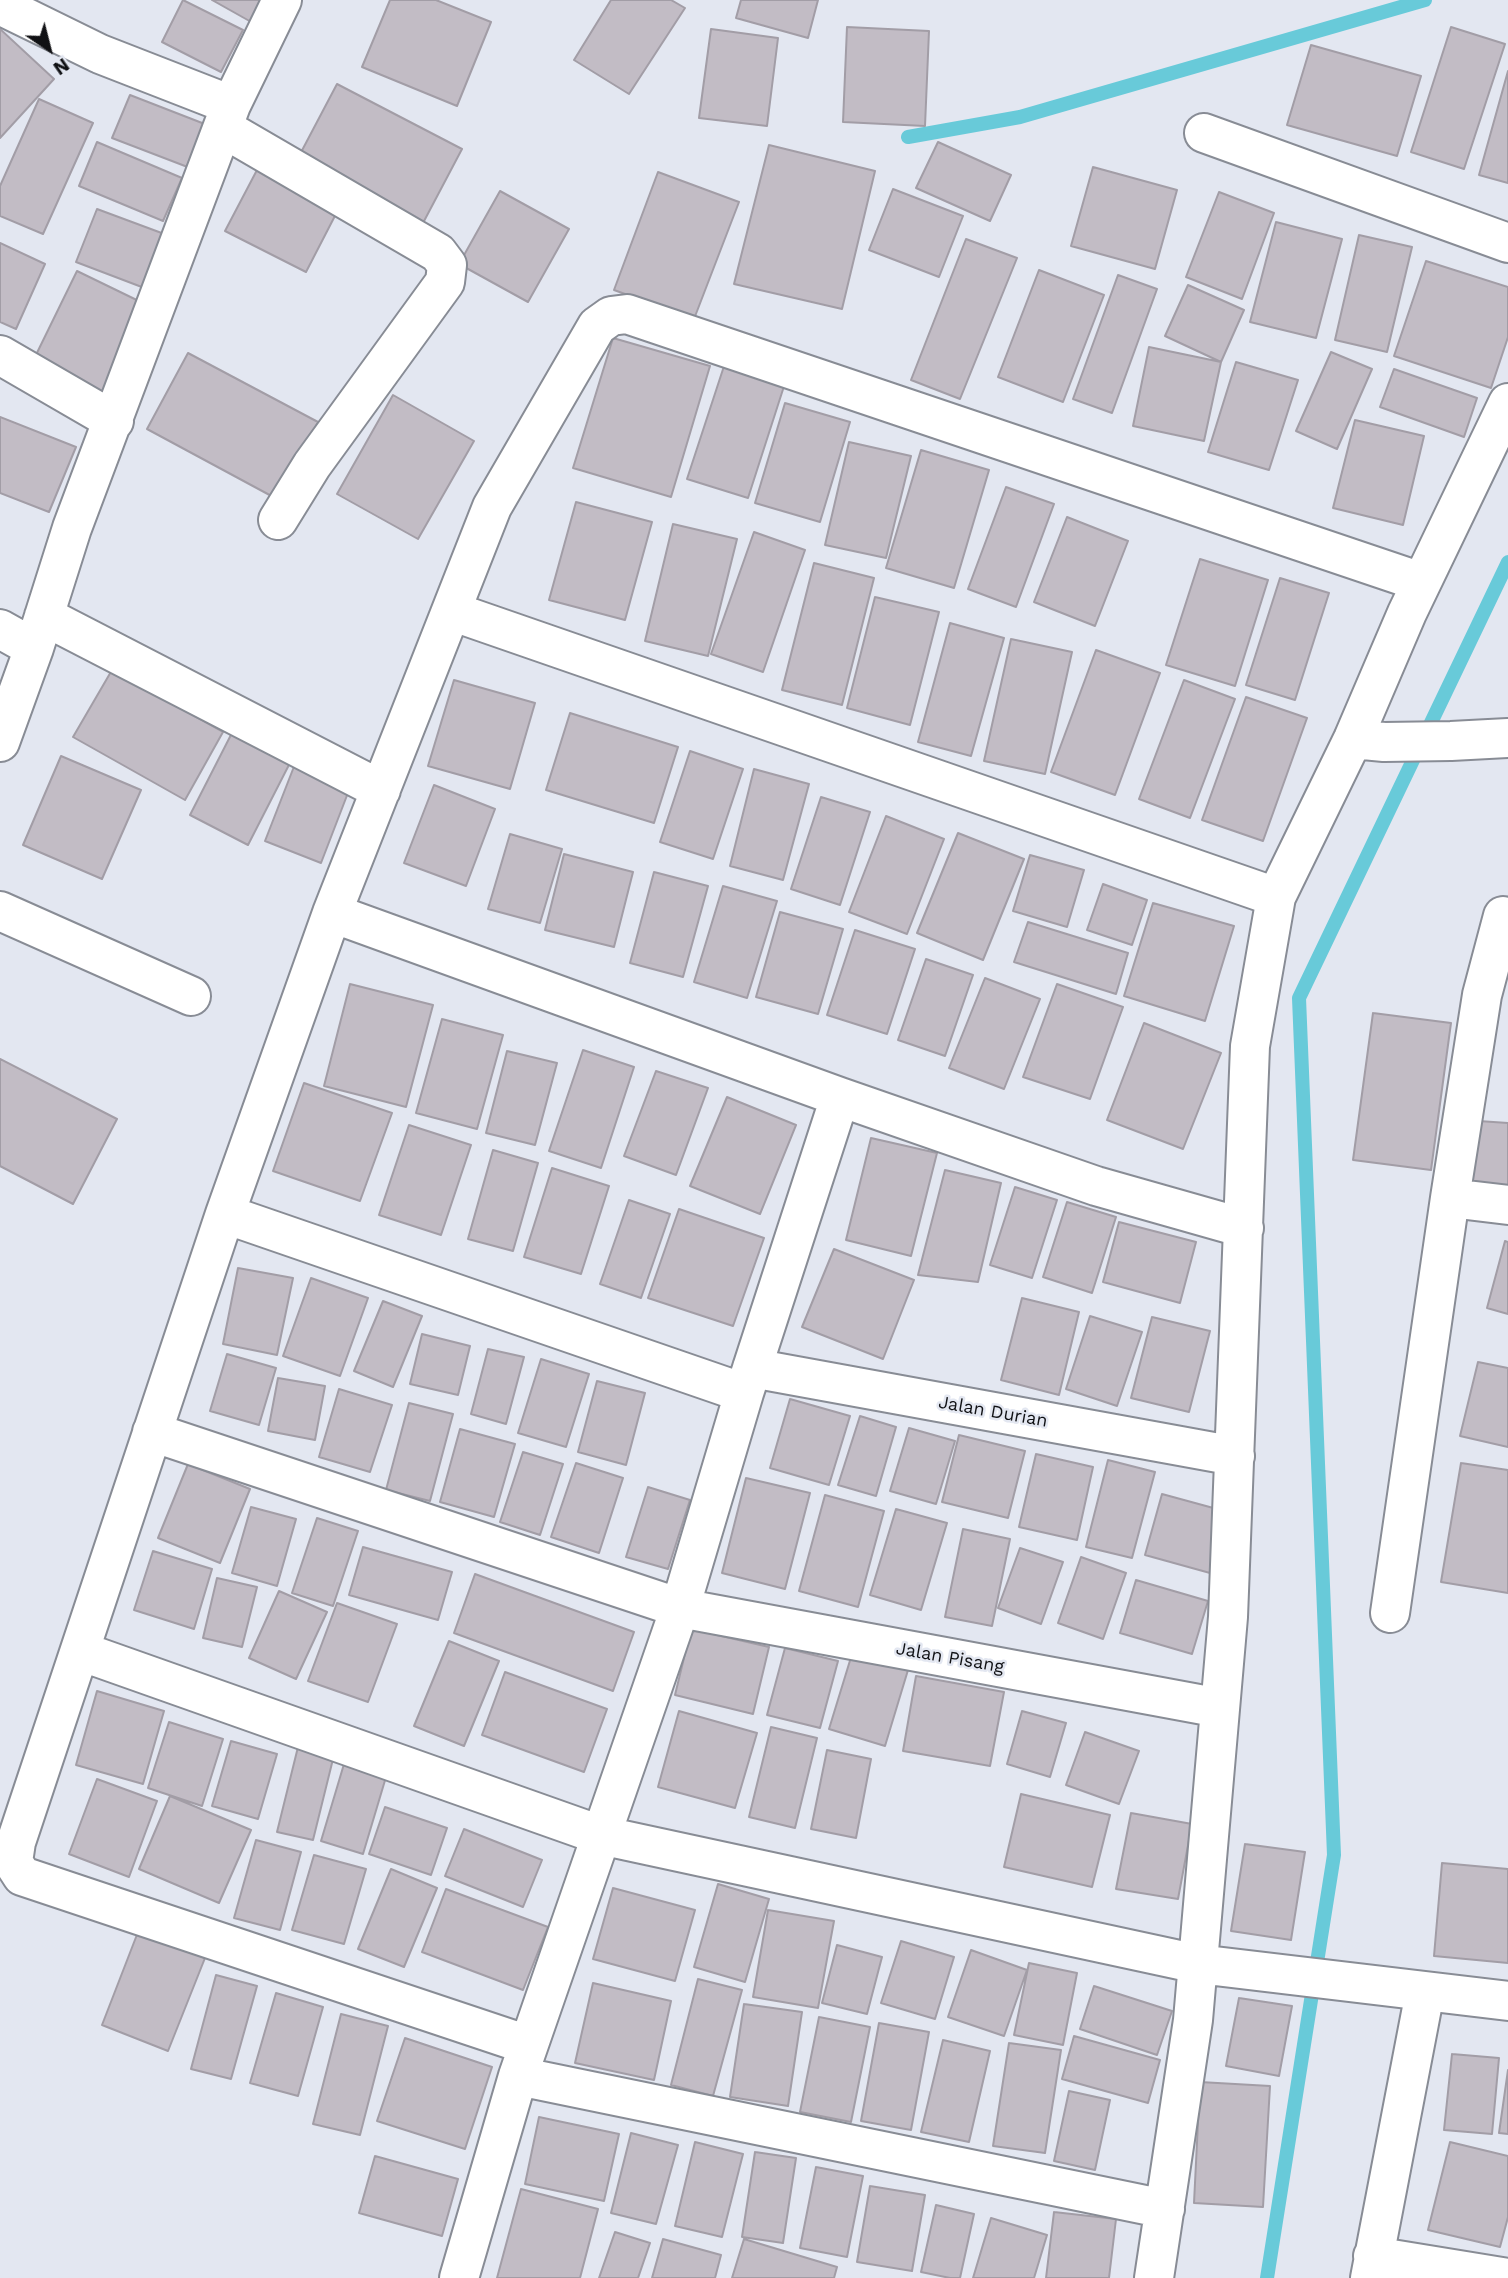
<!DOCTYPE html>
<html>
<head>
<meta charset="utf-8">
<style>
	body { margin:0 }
	#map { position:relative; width:1508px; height:2278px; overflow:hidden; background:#e3e7f1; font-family:"Work Sans",sans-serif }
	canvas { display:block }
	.north { position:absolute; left:14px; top:14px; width:70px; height:70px; -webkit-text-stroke:5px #e3e7f1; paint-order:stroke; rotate:145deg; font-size:19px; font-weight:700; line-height:28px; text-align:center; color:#101114 }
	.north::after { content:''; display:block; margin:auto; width:24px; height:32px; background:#101114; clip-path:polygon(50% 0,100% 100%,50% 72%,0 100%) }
</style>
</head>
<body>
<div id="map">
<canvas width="1508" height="2278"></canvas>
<div class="north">N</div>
</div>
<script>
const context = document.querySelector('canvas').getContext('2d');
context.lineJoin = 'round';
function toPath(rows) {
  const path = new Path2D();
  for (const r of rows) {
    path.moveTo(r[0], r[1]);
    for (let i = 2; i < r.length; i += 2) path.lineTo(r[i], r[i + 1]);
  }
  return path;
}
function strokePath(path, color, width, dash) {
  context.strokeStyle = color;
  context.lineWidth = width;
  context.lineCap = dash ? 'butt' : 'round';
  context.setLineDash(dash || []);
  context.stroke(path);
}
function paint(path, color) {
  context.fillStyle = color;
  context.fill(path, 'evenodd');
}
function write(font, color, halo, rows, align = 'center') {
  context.font = font + ' "Work Sans",sans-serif';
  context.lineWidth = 5;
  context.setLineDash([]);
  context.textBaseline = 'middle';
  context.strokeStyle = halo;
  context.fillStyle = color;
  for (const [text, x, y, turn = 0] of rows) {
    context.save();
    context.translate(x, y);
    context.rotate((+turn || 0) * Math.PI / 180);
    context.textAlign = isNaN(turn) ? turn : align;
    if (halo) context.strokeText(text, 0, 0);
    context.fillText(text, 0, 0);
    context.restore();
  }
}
strokePath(toPath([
	[908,137,1020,117,1425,0],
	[1267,2278,1334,1855,1299,998,1508,562]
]), '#68cad9', 14);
const building = toPath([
	[183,0,243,30,221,72,162,42,183,0],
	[212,0,266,0,253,23,212,0],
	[390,0,436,0,491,22,457,106,362,67,390,0],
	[611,0,671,0,685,8,629,94,574,60,611,0],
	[741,0,818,0,808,38,736,18,741,0],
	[847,27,929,31,925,126,843,122,847,27],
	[1451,27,1505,44,1464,169,1411,152,1451,27],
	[0,29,54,79,0,138,0,29],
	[711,29,778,38,767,126,699,118,711,29],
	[1311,45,1421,76,1397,156,1287,125,1311,45],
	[1508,71,1508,183,1479,175,1508,71],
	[337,84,462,149,423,223,298,158,337,84],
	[130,95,215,128,198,171,112,138,130,95],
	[39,99,93,123,43,234,0,216,0,186,39,99],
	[97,142,182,178,163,221,79,186,97,142],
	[938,142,1011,175,990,221,916,188,938,142],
	[769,145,875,171,842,309,734,284,769,145],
	[1093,167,1177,190,1155,269,1071,246,1093,167],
	[257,170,338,210,306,272,225,231,257,170],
	[658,172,739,202,694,319,614,290,658,172],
	[893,189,963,216,939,277,869,250,893,189],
	[500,191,569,229,528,302,459,264,500,191],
	[1219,192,1274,213,1242,299,1186,277,1219,192],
	[97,209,167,235,147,289,76,262,97,209],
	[1276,222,1342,239,1316,338,1250,322,1276,222],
	[1359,235,1412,247,1387,352,1335,340,1359,235],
	[966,239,1017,258,960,399,911,380,966,239],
	[0,243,45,264,16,329,0,322,0,243],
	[1426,261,1508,287,1508,337,1491,388,1394,356,1426,261],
	[1039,270,1104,295,1063,402,998,377,1039,270],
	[77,271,147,305,101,397,32,363,77,271],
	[1118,275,1157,289,1112,413,1073,399,1118,275],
	[1188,285,1244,310,1221,362,1165,336,1188,285],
	[613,338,710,366,671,497,573,468,613,338],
	[1149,347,1221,362,1204,441,1133,426,1149,347],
	[1331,352,1372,369,1337,449,1296,431,1331,352],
	[188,353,318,422,277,499,147,429,188,353],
	[726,360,786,380,748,498,687,479,726,360],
	[1236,362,1298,380,1269,470,1208,452,1236,362],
	[1394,369,1477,398,1464,437,1380,407,1394,369],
	[393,395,474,441,418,539,337,494,393,395],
	[785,403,850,422,820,522,755,503,785,403],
	[0,417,76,447,49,512,0,493,0,417],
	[1355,420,1424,436,1403,525,1333,508,1355,420],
	[849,442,911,456,886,558,825,545,849,442],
	[921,450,989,470,954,588,886,568,921,450],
	[1006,487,1054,504,1016,607,968,589,1006,487],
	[576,502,652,522,625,620,549,600,576,502],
	[1067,517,1128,541,1095,626,1034,602,1067,517],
	[673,524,737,539,708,656,645,641,673,524],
	[754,532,805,550,763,672,711,654,754,532],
	[1200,559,1268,580,1235,686,1166,665,1200,559],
	[814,563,874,578,842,705,782,690,814,563],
	[1280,578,1329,593,1295,700,1246,685,1280,578],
	[875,597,939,612,910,725,847,708,875,597],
	[950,623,1004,638,971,756,918,742,950,623],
	[1011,639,1072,652,1045,774,984,761,1011,639],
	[1096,650,1160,673,1115,795,1051,772,1096,650],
	[112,670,223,732,185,800,73,737,112,670],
	[454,680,535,703,510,789,428,766,454,680],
	[1184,680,1235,699,1190,818,1139,799,1184,680],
	[1246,697,1307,718,1263,841,1202,820,1246,697],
	[570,713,678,747,654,823,546,790,570,713],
	[235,727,293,757,248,845,190,815,235,727],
	[690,751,743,769,713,859,660,842,690,751],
	[61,756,141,790,102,879,23,845,61,756],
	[295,764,351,785,321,863,265,841,295,764],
	[754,769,809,784,783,880,730,866,754,769],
	[434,785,495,809,466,886,404,863,434,785],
	[821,797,870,812,840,905,791,889,821,797],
	[886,816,944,839,907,934,849,912,886,816],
	[958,833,1024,859,983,960,917,933,958,833],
	[510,834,562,849,540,923,488,909,510,834],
	[564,854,633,872,614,947,545,930,564,854],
	[1030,855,1084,870,1067,927,1013,911,1030,855],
	[654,872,708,886,683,977,630,963,654,872],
	[1103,884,1147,900,1132,945,1087,930,1103,884],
	[723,886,777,901,747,998,694,982,723,886],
	[1153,903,1234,926,1205,1021,1124,996,1153,903],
	[780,912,843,929,818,1014,756,997,780,912],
	[1028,922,1128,953,1116,994,1014,962,1028,922],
	[855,930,915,949,887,1034,827,1015,855,930],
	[926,959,973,975,945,1056,898,1040,926,959],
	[985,978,1040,999,1004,1089,949,1068,985,978],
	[350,984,433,1005,406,1107,324,1086,350,984],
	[1057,984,1123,1007,1090,1099,1023,1077,1057,984],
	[1373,1013,1451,1023,1431,1170,1353,1160,1373,1013],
	[442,1019,503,1035,477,1129,416,1113,442,1019],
	[1144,1023,1221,1053,1183,1149,1107,1120,1144,1023],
	[583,1050,634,1067,601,1168,549,1151,583,1050],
	[507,1051,557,1063,535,1145,486,1133,507,1051],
	[0,1059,117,1119,73,1204,0,1166,0,1059],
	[656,1071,708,1088,676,1175,624,1156,656,1071],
	[304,1083,392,1113,360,1201,273,1171,304,1083],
	[727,1097,796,1125,760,1214,690,1186,727,1097],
	[1464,1120,1508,1123,1508,1187,1460,1185,1464,1120],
	[409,1125,471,1145,441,1235,379,1215,409,1125],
	[871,1138,937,1153,911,1256,846,1240,871,1138],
	[493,1150,538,1163,513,1251,468,1239,493,1150],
	[552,1168,609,1186,581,1274,524,1257,552,1168],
	[945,1170,1001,1183,978,1282,918,1275,945,1170],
	[1015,1187,1057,1200,1032,1278,990,1265,1015,1187],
	[629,1200,670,1214,641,1298,600,1284,629,1200],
	[1067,1202,1116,1217,1092,1293,1043,1277,1067,1202],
	[679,1209,764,1238,733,1326,648,1298,679,1209],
	[1119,1222,1196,1242,1180,1303,1103,1282,1119,1222],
	[1505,1241,1508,1242,1508,1314,1487,1308,1505,1241],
	[834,1249,914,1280,883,1359,802,1327,834,1249],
	[238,1268,293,1278,277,1355,223,1344,238,1268],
	[311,1278,368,1298,340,1376,283,1356,311,1278],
	[1022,1298,1079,1312,1059,1395,1001,1380,1022,1298],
	[383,1301,422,1316,393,1387,354,1371,383,1301],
	[1090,1316,1142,1332,1117,1406,1066,1389,1090,1316],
	[1152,1317,1210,1331,1189,1412,1131,1398,1152,1317],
	[422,1334,470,1346,458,1395,410,1384,422,1334],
	[488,1349,524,1357,506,1424,471,1414,488,1349],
	[227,1354,276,1368,259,1425,210,1411,227,1354],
	[541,1359,589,1374,566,1447,518,1433,541,1359],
	[1478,1362,1508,1368,1508,1447,1460,1436,1478,1362],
	[278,1378,325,1386,315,1440,268,1431,278,1378],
	[597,1381,645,1393,626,1465,578,1452,597,1381],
	[339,1389,392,1405,370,1472,319,1457,339,1389],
	[790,1399,850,1416,829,1485,770,1468,790,1399],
	[409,1403,453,1414,430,1501,386,1490,409,1403],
	[860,1416,896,1427,876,1496,838,1485,860,1416],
	[909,1428,955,1441,936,1504,890,1491,909,1428],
	[460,1429,515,1444,494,1517,440,1502,460,1429],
	[959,1435,1025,1451,1008,1518,942,1502,959,1435],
	[523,1452,563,1464,540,1535,500,1522,523,1452],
	[1036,1454,1093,1467,1077,1540,1019,1527,1036,1454],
	[1108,1460,1155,1472,1132,1558,1086,1547,1108,1460],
	[576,1463,623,1478,599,1553,551,1537,576,1463],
	[1461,1463,1508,1470,1508,1593,1441,1582,1461,1463],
	[188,1464,250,1489,220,1563,158,1538,188,1464],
	[746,1478,810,1493,785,1589,722,1573,746,1478],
	[648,1487,690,1500,668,1569,626,1557,648,1487],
	[1162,1494,1228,1512,1210,1573,1145,1555,1162,1494],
	[825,1495,884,1511,858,1607,799,1591,825,1495],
	[251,1507,296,1519,277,1586,232,1573,251,1507],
	[896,1509,947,1523,921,1610,870,1595,896,1509],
	[317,1518,358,1531,333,1606,292,1593,317,1518],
	[963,1529,1010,1539,992,1626,945,1617,963,1529],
	[363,1547,452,1572,438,1620,349,1595,363,1547],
	[1020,1548,1063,1562,1041,1624,998,1608,1020,1548],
	[153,1551,212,1569,194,1629,134,1610,153,1551],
	[1081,1557,1126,1573,1103,1639,1058,1623,1081,1557],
	[475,1574,634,1632,613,1691,454,1633,475,1574],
	[217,1578,257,1587,242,1647,203,1638,217,1578],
	[1136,1580,1208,1601,1192,1654,1120,1633,1136,1580],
	[279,1591,327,1612,296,1679,249,1658,279,1591],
	[337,1603,397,1624,368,1702,308,1681,337,1603],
	[691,1629,769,1647,753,1714,675,1695,691,1629],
	[449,1641,499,1661,464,1746,414,1726,449,1641],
	[785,1648,838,1661,820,1728,767,1715,785,1648],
	[852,1654,908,1670,885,1746,829,1729,852,1654],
	[505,1672,607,1709,584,1772,482,1735,505,1672],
	[916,1676,1004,1692,990,1766,903,1751,916,1676],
	[97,1691,164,1711,143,1784,76,1765,97,1691],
	[679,1711,757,1733,735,1808,658,1787,679,1711],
	[1022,1711,1066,1723,1050,1777,1007,1764,1022,1711],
	[169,1722,223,1739,202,1806,148,1788,169,1722],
	[771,1727,817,1738,795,1828,749,1817,771,1727],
	[1085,1732,1139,1751,1119,1804,1066,1785,1085,1732],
	[231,1741,277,1754,258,1819,212,1806,231,1741],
	[298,1747,334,1755,313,1840,277,1832,298,1747],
	[827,1750,871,1759,856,1838,811,1829,827,1750],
	[344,1764,386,1777,363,1854,321,1841,344,1764],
	[97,1779,157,1801,129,1877,69,1854,97,1779],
	[1021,1794,1110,1815,1092,1887,1004,1867,1021,1794],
	[170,1796,251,1830,219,1903,139,1869,170,1796],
	[385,1807,447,1828,431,1875,369,1854,385,1807],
	[1131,1813,1192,1824,1178,1899,1116,1889,1131,1813],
	[464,1829,542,1860,523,1907,445,1876,464,1829],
	[256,1840,301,1852,280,1930,234,1918,256,1840],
	[1245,1844,1305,1852,1291,1940,1231,1931,1245,1844],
	[314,1855,366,1869,344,1944,292,1930,314,1855],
	[1442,1863,1508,1869,1508,1963,1434,1956,1442,1863],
	[391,1869,437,1888,404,1967,358,1949,391,1869],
	[718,1884,769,1899,745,1982,694,1967,718,1884],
	[613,1888,695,1910,675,1981,593,1959,613,1888],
	[446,1889,548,1927,523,1990,422,1952,446,1889],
	[768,1910,834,1921,818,2008,753,1997,768,1910],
	[138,1932,205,1958,168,2051,102,2025,138,1932],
	[901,1941,954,1957,935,2019,881,2003,901,1941],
	[837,1945,882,1957,867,2014,822,2003,837,1945],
	[971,1950,1027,1970,1004,2036,948,2017,971,1950],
	[1029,1963,1077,1973,1063,2045,1014,2035,1029,1963],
	[216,1975,257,1986,231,2079,191,2069,216,1975],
	[698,1979,742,1990,713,2096,671,2085,698,1979],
	[593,1983,671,2001,654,2080,575,2063,593,1983],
	[1094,1986,1172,2011,1157,2055,1080,2029,1094,1986],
	[276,1993,323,2007,298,2096,250,2083,276,1993],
	[1239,1998,1292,2006,1279,2076,1226,2066,1239,1998],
	[744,2004,802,2012,788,2106,730,2097,744,2004],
	[341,2014,388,2026,360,2135,313,2124,341,2014],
	[819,2017,870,2027,851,2122,800,2112,819,2017],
	[879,2023,929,2032,911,2130,861,2121,879,2023],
	[1074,2036,1160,2060,1148,2103,1062,2079,1074,2036],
	[405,2038,492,2067,465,2149,377,2121,405,2038],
	[943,2040,990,2051,969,2142,921,2132,943,2040],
	[1009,2043,1061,2050,1045,2153,993,2146,1009,2043],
	[1452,2054,1499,2058,1492,2134,1444,2130,1452,2054],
	[1508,2070,1508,2134,1499,2133,1508,2070],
	[1200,2082,1270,2086,1263,2207,1194,2203,1200,2082],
	[1069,2091,1110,2100,1095,2170,1054,2161,1069,2091],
	[539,2117,619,2134,604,2201,525,2184,539,2117],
	[631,2133,678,2145,656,2224,611,2213,631,2133],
	[695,2142,743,2154,722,2237,675,2226,695,2142],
	[1450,2142,1508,2156,1508,2217,1500,2247,1428,2230,1450,2142],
	[755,2152,796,2158,783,2243,742,2237,755,2152],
	[375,2156,458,2179,442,2236,359,2213,375,2156],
	[816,2167,863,2176,847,2257,800,2248,816,2167],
	[870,2186,925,2195,912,2271,857,2262,870,2186],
	[521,2189,598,2209,580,2278,497,2278,521,2189],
	[936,2205,974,2214,960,2278,950,2278,921,2272,936,2205],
	[1054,2212,1116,2219,1109,2278,1046,2278,1054,2212],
	[991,2218,1047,2235,1034,2278,973,2278,991,2218],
	[615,2232,650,2243,638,2278,599,2278,615,2232],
	[663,2239,721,2255,715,2278,652,2278,663,2239],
	[744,2239,837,2267,834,2278,732,2278,744,2239]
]);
paint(building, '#c2bcc5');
strokePath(building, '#a29da6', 2);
const street = toPath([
	[0,5,100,54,231,105],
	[223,128,438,253,447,265,445,282,312,465,278,520],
	[1204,133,1508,243],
	[0,355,114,421],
	[451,611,1276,897],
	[44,616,381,790],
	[0,629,34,648],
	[1353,739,1384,742,1451,741,1508,738],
	[0,742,34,648,72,528,231,105,282,0],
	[0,911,191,996],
	[332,913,840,1097,1096,1186,1244,1228],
	[1450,1198,1508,1205],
	[225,1214,744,1393],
	[752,1368,1235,1456],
	[152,1432,680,1608,1220,1708],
	[1390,1613,1450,1198,1482,995,1503,916],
	[80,1651,600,1835,1198,1964,1508,2001],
	[528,2045,22,1876,13,1862,16,1842,225,1214,332,913,492,507,597,326,611,316,627,314,1421,582],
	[518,2076,1165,2209],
	[1373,2256,1508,2278],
	[459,2278,518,2076,680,1608,744,1393,840,1097],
	[1154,2278,1193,2020,1228,1617,1250,1046,1276,897,1353,739,1407,613,1508,403],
	[1370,2278,1425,1992]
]);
strokePath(street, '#888c95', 42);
strokePath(street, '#fff', 38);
write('18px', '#101114', '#e3e7f1', [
	["Jalan Durian",993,1412,10],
	["Jalan Pisang",950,1658,10]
]);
</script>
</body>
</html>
